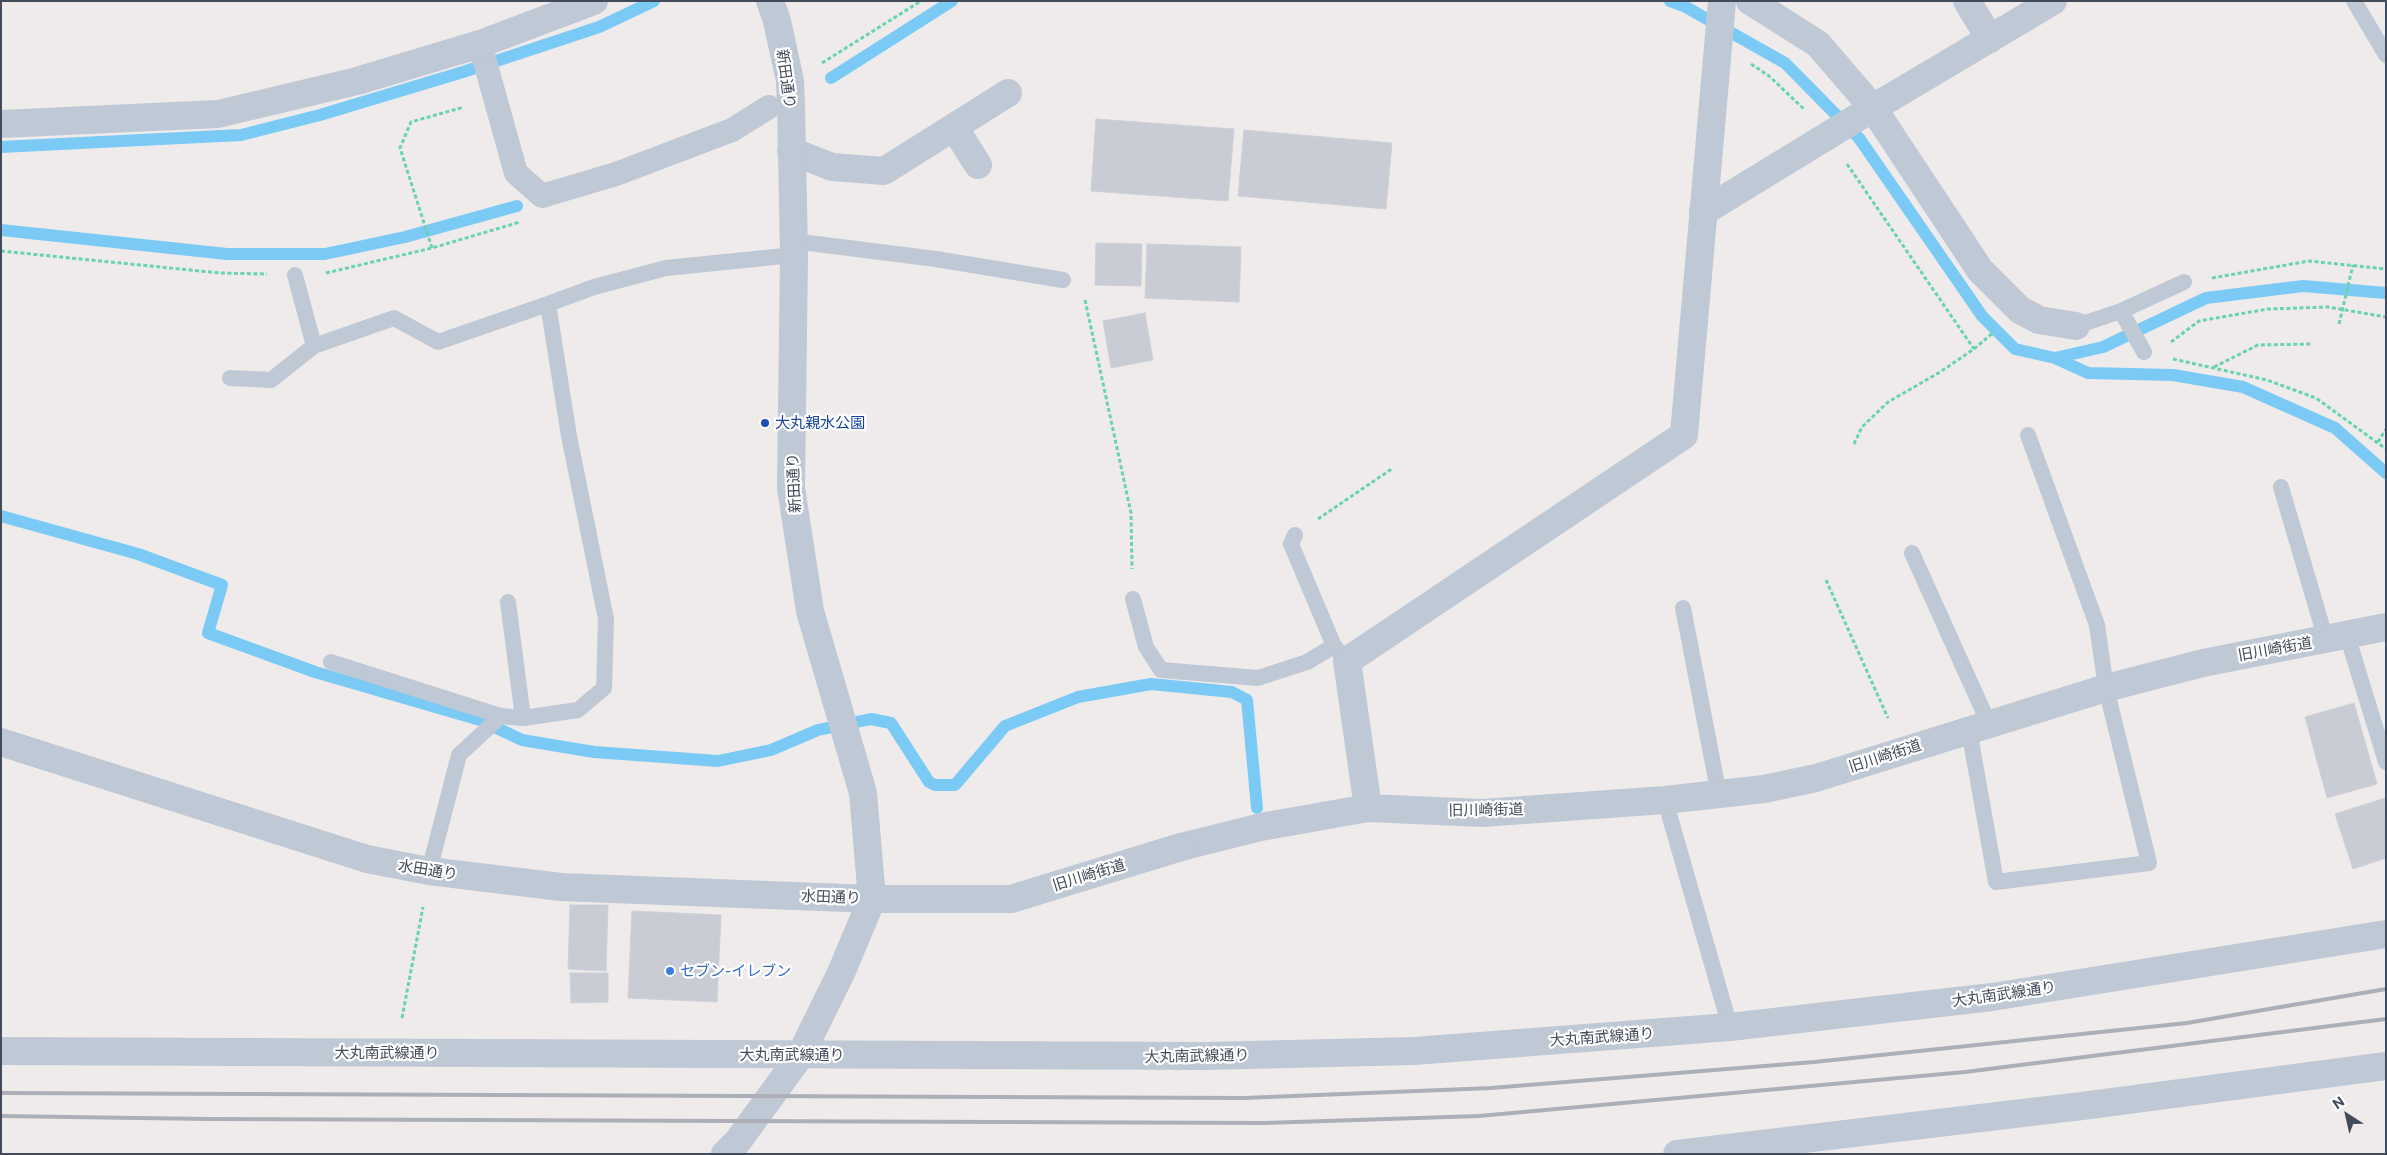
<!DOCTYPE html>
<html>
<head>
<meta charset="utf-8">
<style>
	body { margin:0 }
	#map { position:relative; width:2387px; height:1155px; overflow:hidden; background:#efebeb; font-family:Commissioner,sans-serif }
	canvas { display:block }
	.frame { position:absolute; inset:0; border:2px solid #424b5a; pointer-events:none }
	.north { position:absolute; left:2322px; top:1090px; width:50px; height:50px; -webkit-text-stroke:4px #fff; paint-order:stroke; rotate:325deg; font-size:14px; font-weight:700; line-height:20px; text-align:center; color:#424b5a }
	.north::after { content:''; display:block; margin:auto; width:18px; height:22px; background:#424b5a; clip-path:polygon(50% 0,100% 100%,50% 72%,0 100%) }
</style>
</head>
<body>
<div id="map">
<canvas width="2387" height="1155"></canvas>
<div class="frame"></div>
<div class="north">N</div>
</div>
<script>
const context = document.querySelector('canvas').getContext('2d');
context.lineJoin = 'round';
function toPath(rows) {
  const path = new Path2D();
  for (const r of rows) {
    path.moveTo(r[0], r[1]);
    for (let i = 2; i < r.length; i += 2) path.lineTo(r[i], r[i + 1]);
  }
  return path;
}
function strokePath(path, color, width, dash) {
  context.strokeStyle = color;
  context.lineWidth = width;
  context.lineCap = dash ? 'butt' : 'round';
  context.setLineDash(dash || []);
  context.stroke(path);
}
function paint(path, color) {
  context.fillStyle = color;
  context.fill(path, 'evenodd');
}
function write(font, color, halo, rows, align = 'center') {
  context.font = font + ' Commissioner,"Noto Sans JP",sans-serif';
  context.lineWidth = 4.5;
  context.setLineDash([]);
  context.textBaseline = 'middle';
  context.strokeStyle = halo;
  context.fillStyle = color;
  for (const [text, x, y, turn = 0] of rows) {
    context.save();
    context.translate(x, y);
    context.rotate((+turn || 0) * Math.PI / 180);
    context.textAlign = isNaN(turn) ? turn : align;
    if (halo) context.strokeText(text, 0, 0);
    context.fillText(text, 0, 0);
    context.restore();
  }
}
strokePath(toPath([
	[1670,1,1684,6,1785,63,1859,138,1982,316,2015,349,2055,358,2103,347,2206,298,2303,286,2386,293],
	[831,78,952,1],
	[1,147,241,135,320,115,463,72,599,27,654,1],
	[1,230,227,254,325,254,405,237,517,206],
	[2055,358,2088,373,2173,375,2243,387,2335,428,2386,473],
	[1,516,138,554,222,585,208,633,315,672,480,720,522,740,594,752,718,761,771,750,818,730,871,719,891,723,929,782,935,785,955,785,1005,726,1078,697,1151,684,1232,692,1247,700,1257,808]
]), '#7bcaf5', 12);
const building = toPath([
	[1096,119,1234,129,1228,201,1091,191,1096,119],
	[1244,130,1392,143,1386,209,1238,196,1244,130],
	[1096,243,1142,244,1141,286,1095,285,1096,243],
	[1147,244,1241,247,1239,302,1145,298,1147,244],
	[1145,313,1153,360,1111,368,1103,321,1145,313],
	[2354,703,2377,784,2327,798,2305,717,2354,703],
	[2385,798,2386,858,2353,869,2335,814,2385,798],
	[570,905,608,905,606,971,568,969,570,905],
	[632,911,721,915,717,1002,628,998,632,911],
	[570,973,608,973,608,1002,571,1003,570,973]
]);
paint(building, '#c9ccd4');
strokePath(building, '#ced0d8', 1);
strokePath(toPath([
	[822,63,921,1],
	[1751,64,1769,76,1805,110],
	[1847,164,1974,349],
	[432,248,400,148,411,122,464,107],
	[1,251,220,273,267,274],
	[326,273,432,248,520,222],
	[2212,278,2309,261,2386,269],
	[1085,300,1131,513,1132,569],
	[2339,324,2353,265],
	[2171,342,2199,321,2268,309,2328,307,2386,317],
	[2173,359,2267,380,2316,398,2386,449],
	[2214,367,2258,345,2311,344],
	[2378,442,2386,429],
	[1854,444,1862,427,1888,402,1940,372,1974,349,1994,332],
	[1318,519,1393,468],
	[1826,580,1888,718],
	[402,1018,423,907]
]), '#68d4ae', 3, [4, 2.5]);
strokePath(toPath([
	[2354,1,2386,55],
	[793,241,936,259,1063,280],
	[295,275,314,346],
	[2121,311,2144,352],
	[2076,326,2121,311,2184,282],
	[230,378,271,380,314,346,394,318,438,342,548,304],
	[2281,487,2326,640],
	[1295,535,1291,544,1334,646],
	[1912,553,1989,724],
	[1133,599,1146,647,1161,670,1258,678,1307,662,1334,646,1347,661],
	[508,602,523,718],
	[1683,608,1719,795],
	[2347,635,2386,762],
	[331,662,501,716],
	[1969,730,1996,882,2149,863,2106,688,2097,625,2028,435],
	[1665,800,1730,1027],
	[429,871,459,755,501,716,523,718,578,710,604,688,606,619,569,436,548,304,594,287,666,268,794,255]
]), '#bfc8d5', 16);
strokePath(toPath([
	[480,44,516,173,542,196,616,174,732,130,769,107]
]), '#bfc8d5', 24);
strokePath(toPath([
	[1750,1,1818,44,1873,108,1980,270,2020,310,2039,320,2076,326],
	[1967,1,1990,39],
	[1,124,218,114,357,81,480,44,594,1],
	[954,127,978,165],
	[791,151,832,167,884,171,1008,93],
	[1703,212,1873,108,2053,1],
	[1,742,367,859,429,871,561,887,872,899],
	[1368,808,1347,661,1684,435,1722,1],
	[1181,847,1261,827,1368,808,1482,813,1665,800,1764,789,1816,778,2106,688,2203,663,2386,627],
	[1,1051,1206,1056,1414,1051,1730,1027,1992,997,2386,934],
	[1677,1154,2082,1106,2386,1066]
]), '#bfc8d5', 28);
strokePath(toPath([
	[872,899,1011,899,1181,847],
	[725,1154,738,1141,800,1056,841,973,872,899,863,793,810,611,791,488,794,255,791,104,790,81,777,21,770,1]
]), '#bfc8d5', 28);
strokePath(toPath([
	[1,1093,1244,1098,1491,1088,1814,1062,2187,1023,2386,989],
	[1,1116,208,1119,1265,1123,1479,1116,1965,1072,2386,1019]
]), '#acafb7', 4);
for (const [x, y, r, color] of [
	[765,423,5,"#1a4fb4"],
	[670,971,5,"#3f7fe0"]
]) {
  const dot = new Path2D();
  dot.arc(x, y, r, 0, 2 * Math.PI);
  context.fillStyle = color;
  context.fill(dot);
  strokePath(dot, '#fff', 2);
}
write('15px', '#424b5a', '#fff', [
	["新田通り",786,79,82],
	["新田通り",794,483,-93],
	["旧川崎街道",2275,649,-10],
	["旧川崎街道",1885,756,-18],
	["旧川崎街道",1486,810,-1],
	["水田通り",428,870,9],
	["旧川崎街道",1089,875,-17],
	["水田通り",831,897,2],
	["大丸南武線通り",2004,994,-8],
	["大丸南武線通り",1602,1037,-4],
	["大丸南武線通り",387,1053],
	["大丸南武線通り",792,1055],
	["大丸南武線通り",1197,1056,-1]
]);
write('15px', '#164399', '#fff', [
	["大丸親水公園",775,423]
], 'left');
write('15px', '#366cbe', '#fff', [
	["セブン-イレブン",680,971]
], 'left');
</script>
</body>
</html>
